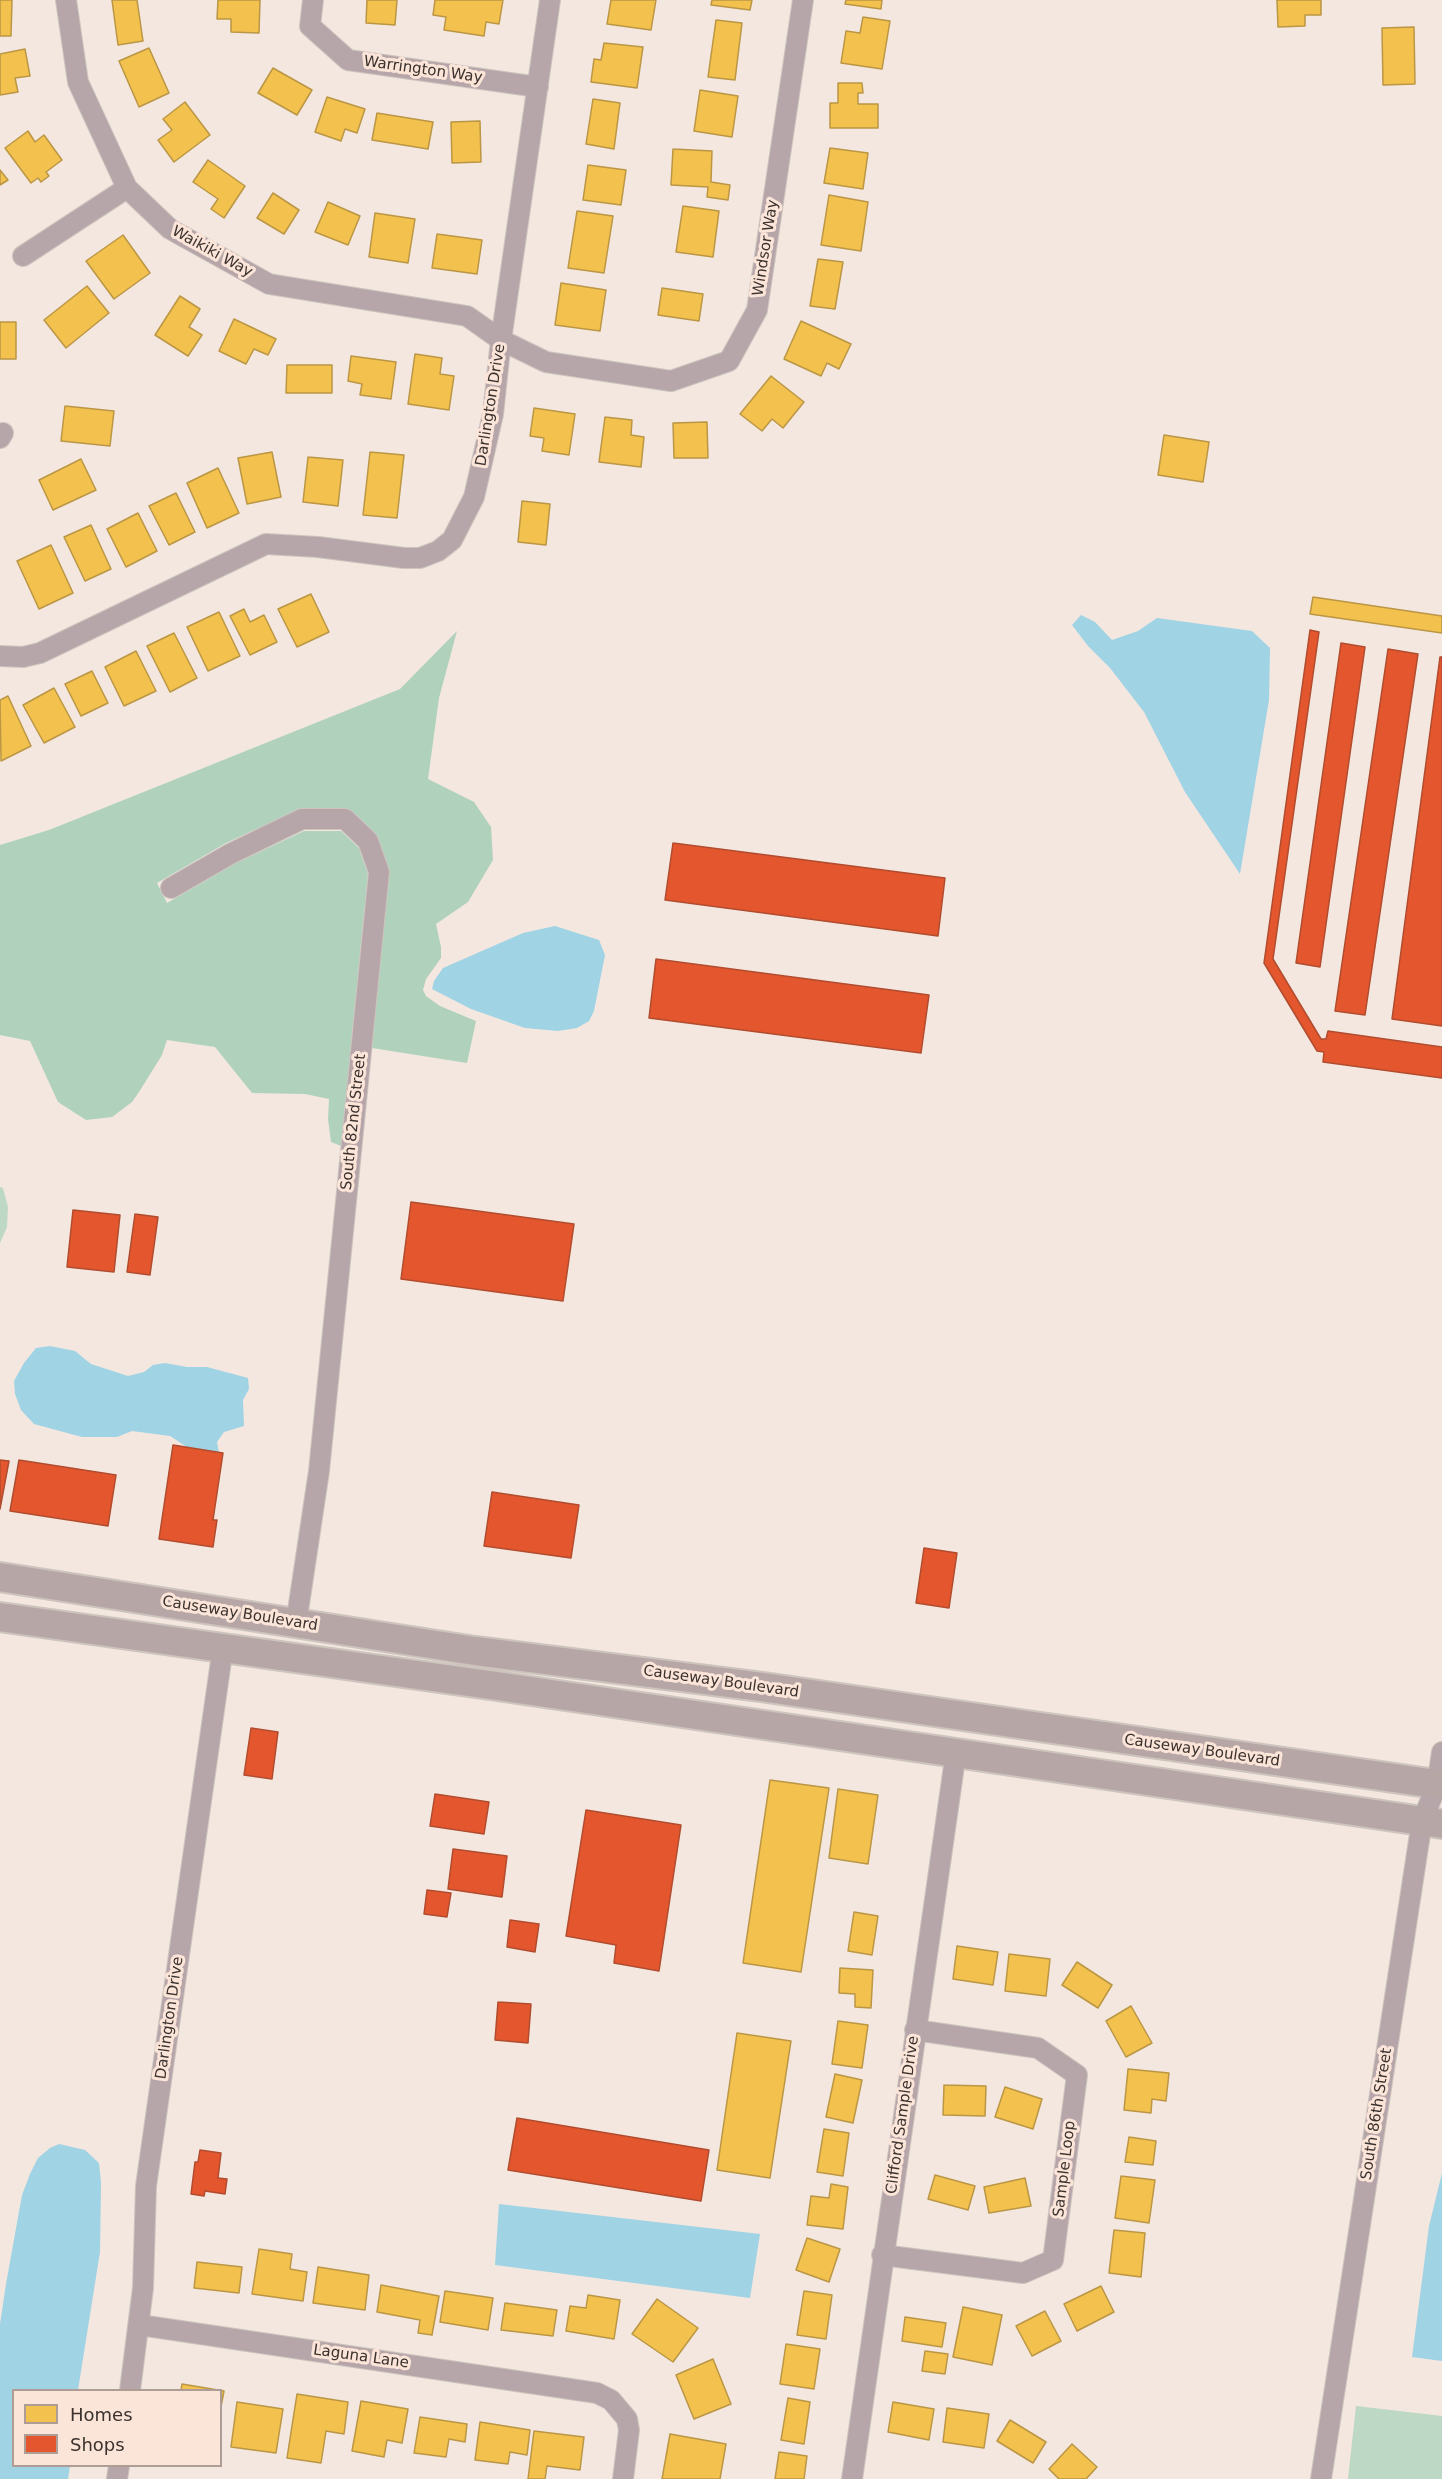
<!DOCTYPE html>
<html>
<head>
<meta charset="utf-8">
<style>
	body { margin:0 }
	#map { position:relative; width:1442px; height:2479px; overflow:hidden; background:#f3e7e0; font-family:"DejaVu Sans",sans-serif }
	canvas { display:block }
	.legend { position:absolute; left:12px; top:2389px; width:210px; height:78px; box-sizing:border-box; background:#fbe4d8; border:2px solid #ae9d94; margin:0; padding:8px 10px; list-style:none; font-size:18px; color:#3b322e }
	.legend li { display:flex; align-items:center; gap:12px; height:30px }
	.legend b { width:30px; border:2px solid #ae9d94 }
</style>
</head>
<body>
<div id="map">
<canvas width="1442" height="2479"></canvas>
<ul class="legend">
<li><b style="height:16px;background:#f2c14e"></b>Homes</li>
<li><b style="height:16px;background:#e4572e"></b>Shops</li>
</ul>
</div>
<script>
const context = document.querySelector('canvas').getContext('2d');
context.lineJoin = 'round';
function paint(path, color) {
  context.fillStyle = color;
  context.fill(path, 'evenodd');
}
function toPath(rows) {
  const path = new Path2D();
  for (const r of rows) {
    path.moveTo(r[0], r[1]);
    for (let i = 2; i < r.length; i += 2) path.lineTo(r[i], r[i + 1]);
  }
  return path;
}
function strokePath(path, color, width, dash) {
  context.strokeStyle = color;
  context.lineWidth = width;
  context.lineCap = dash ? 'butt' : 'round';
  context.setLineDash(dash || []);
  context.stroke(path);
}
function write(font, color, halo, rows, align = 'center') {
  context.font = font + ' "DejaVu Sans",sans-serif';
  context.lineWidth = 6;
  context.setLineDash([]);
  context.textBaseline = 'middle';
  context.strokeStyle = halo;
  context.fillStyle = color;
  for (const [text, x, y, turn = 0] of rows) {
    context.save();
    context.translate(x, y);
    context.rotate((+turn || 0) * Math.PI / 180);
    context.textAlign = isNaN(turn) ? turn : align;
    if (halo) context.strokeText(text, 0, 0);
    context.fillText(text, 0, 0);
    context.restore();
  }
}
paint(toPath([
	[0,1187,3,1188,8,1207,7,1227,0,1243],
	[1356,2406,1442,2416,1442,2479,1348,2479]
]), '#bed8c6');
paint(toPath([
	[457,631,439,698,428,779,474,802,491,827,493,860,468,902,436,924,441,947,441,958,426,979,423,990,426,996,440,1006,476,1021,467,1063,372,1048,388,867,374,832,351,811,345,808,302,808,226,843,157,883,167,903,234,864,304,831,341,831,359,848,368,874,341,1146,331,1142,328,1119,329,1099,305,1094,252,1093,215,1047,167,1040,162,1055,139,1092,132,1102,112,1117,86,1120,58,1102,30,1041,0,1035,0,845,49,830,400,689]
]), '#b0d2bd');
paint(toPath([
	[1081,615,1095,622,1112,640,1138,631,1157,618,1252,631,1270,648,1269,700,1240,874,1185,792,1144,712,1110,668,1088,646,1072,625],
	[555,926,599,940,605,955,594,1011,589,1021,577,1028,558,1031,525,1028,471,1009,432,989,434,981,443,968,523,933],
	[50,1346,75,1351,91,1364,128,1376,144,1372,153,1365,165,1363,187,1367,207,1367,248,1378,249,1389,243,1400,244,1426,224,1432,217,1442,219,1453,187,1447,170,1436,132,1431,117,1437,82,1437,34,1424,21,1410,15,1394,14,1381,24,1363,36,1348],
	[59,2144,85,2150,99,2163,101,2183,100,2252,78,2390,14,2390,14,2466,70,2466,68,2479,0,2479,0,2324,6,2284,22,2195,30,2174,38,2158,50,2148],
	[1442,2173,1442,2361,1412,2357,1429,2226],
	[499,2204,760,2234,750,2298,495,2265]
]), '#a0d3e4');
const homes = toPath([
	[0,0,12,0,11,36,0,36,0,0],
	[112,0,137,0,143,41,118,45,112,0],
	[218,0,260,0,259,33,231,32,231,19,217,19,218,0],
	[367,0,397,0,395,25,366,23,367,0],
	[435,0,503,0,499,24,486,22,484,36,444,30,446,17,433,15,435,0],
	[611,0,656,0,651,30,607,24,611,0],
	[712,0,752,0,750,10,711,5,712,0],
	[846,0,882,0,881,9,845,4,846,0],
	[1277,0,1321,0,1321,15,1305,15,1305,26,1278,27,1277,0],
	[863,17,890,21,882,69,841,63,846,31,860,33,863,17],
	[716,20,742,23,735,80,708,77,716,20],
	[1414,27,1415,84,1383,85,1382,28,1414,27],
	[604,43,643,47,637,88,591,82,594,59,601,60,604,43],
	[149,48,169,93,139,107,119,61,149,48],
	[25,49,30,76,15,78,18,92,0,95,0,54,25,49],
	[273,68,312,90,297,115,258,93,273,68],
	[838,83,862,83,863,93,858,93,858,104,878,104,878,128,830,128,830,103,838,103,838,83],
	[700,90,738,96,732,137,694,131,700,90],
	[327,97,365,109,357,133,345,129,341,141,315,132,327,97],
	[593,99,620,103,614,149,586,144,593,99],
	[185,102,210,135,174,162,158,140,172,130,163,119,185,102],
	[377,113,433,122,428,149,372,140,377,113],
	[480,121,481,162,452,163,451,122,480,121],
	[28,131,35,142,44,135,62,160,46,172,49,176,41,182,38,178,31,183,5,148,28,131],
	[830,148,868,153,863,189,824,183,830,148],
	[673,149,712,151,711,182,730,185,728,200,707,197,708,187,671,185,673,149],
	[208,160,245,186,224,218,211,209,218,199,193,182,208,160],
	[588,165,626,170,621,205,583,200,588,165],
	[0,170,8,180,0,185,0,170],
	[273,193,299,210,284,234,257,218,273,193],
	[829,195,868,202,861,251,821,245,829,195],
	[328,202,360,216,348,245,315,232,328,202],
	[683,206,719,211,713,257,676,252,683,206],
	[577,211,613,216,604,273,568,268,577,211],
	[375,213,415,219,408,263,369,257,375,213],
	[437,234,482,240,477,274,432,268,437,234],
	[123,235,150,273,114,299,86,261,123,235],
	[818,259,843,262,835,309,810,306,818,259],
	[561,283,606,290,600,331,555,325,561,283],
	[87,286,109,313,66,348,44,320,87,286],
	[662,288,703,294,699,321,658,315,662,288],
	[180,296,200,309,189,327,202,335,188,356,155,335,180,296],
	[234,319,276,339,268,355,254,349,246,364,219,351,234,319],
	[801,321,851,344,839,369,827,363,821,376,784,359,801,321],
	[0,322,16,322,16,359,0,359,0,322],
	[415,354,442,358,440,374,454,376,449,410,408,404,415,354],
	[351,356,396,362,391,399,360,395,362,384,348,381,351,356],
	[287,365,332,365,332,393,286,393,287,365],
	[771,376,804,402,783,428,772,419,762,431,740,414,771,376],
	[65,406,114,411,110,446,61,441,65,406],
	[534,408,575,414,569,455,542,451,544,438,530,436,534,408],
	[605,417,632,420,631,435,644,437,641,467,599,462,605,417],
	[707,422,708,458,674,458,673,423,707,422],
	[1164,435,1209,442,1203,482,1158,475,1164,435],
	[272,452,281,497,247,504,238,458,272,452],
	[370,452,404,455,397,518,363,515,370,452],
	[308,457,343,460,338,506,303,502,308,457],
	[81,459,96,490,53,510,39,480,81,459],
	[218,468,239,513,207,528,187,483,218,468],
	[176,493,195,532,169,545,149,506,176,493],
	[522,501,550,504,546,545,518,542,522,501],
	[138,513,157,551,126,567,107,529,138,513],
	[91,525,111,569,85,581,64,537,91,525],
	[51,545,73,593,39,609,17,561,51,545],
	[311,594,329,632,297,647,278,609,311,594],
	[1313,597,1442,616,1442,633,1310,614,1313,597],
	[244,609,250,622,264,615,277,642,250,655,230,616,244,609],
	[219,612,240,656,208,671,187,627,219,612],
	[174,633,197,678,170,692,147,646,174,633],
	[136,651,156,691,124,706,105,667,136,651],
	[92,671,108,703,81,716,65,684,92,671],
	[54,688,75,727,44,743,23,705,54,688],
	[8,696,31,746,1,761,0,700,8,696],
	[770,1780,829,1788,801,1972,743,1963,770,1780],
	[838,1789,878,1795,868,1864,829,1858,838,1789],
	[854,1912,878,1916,872,1955,848,1951,854,1912],
	[957,1946,998,1952,993,1985,953,1979,957,1946],
	[1009,1954,1050,1959,1046,1996,1005,1991,1009,1954],
	[1077,1962,1112,1985,1098,2008,1062,1985,1077,1962],
	[840,1968,873,1970,871,2008,855,2007,855,1994,839,1993,840,1968],
	[1131,2006,1152,2043,1126,2057,1106,2021,1131,2006],
	[838,2021,868,2025,862,2068,832,2064,838,2021],
	[737,2033,791,2041,770,2178,717,2170,737,2033],
	[1128,2069,1169,2073,1166,2101,1152,2099,1151,2113,1124,2110,1128,2069],
	[835,2074,862,2080,853,2123,826,2117,835,2074],
	[944,2085,986,2086,985,2116,943,2115,944,2085],
	[1005,2087,1042,2099,1033,2129,995,2117,1005,2087],
	[824,2129,849,2133,843,2176,817,2172,824,2129],
	[1129,2137,1156,2141,1153,2165,1125,2162,1129,2137],
	[935,2175,975,2186,968,2210,928,2199,935,2175],
	[1121,2176,1155,2180,1149,2223,1115,2218,1121,2176],
	[1025,2178,1031,2206,989,2213,984,2187,1025,2178],
	[831,2184,848,2187,843,2229,807,2225,811,2196,829,2198,831,2184],
	[1114,2230,1145,2233,1141,2277,1109,2273,1114,2230],
	[807,2238,840,2249,829,2282,796,2270,807,2238],
	[259,2249,292,2254,290,2269,307,2272,303,2301,252,2294,259,2249],
	[197,2262,242,2267,239,2293,194,2288,197,2262],
	[318,2267,369,2275,365,2310,313,2303,318,2267],
	[381,2285,439,2296,432,2335,418,2333,420,2320,377,2312,381,2285],
	[1101,2286,1114,2312,1077,2331,1064,2304,1101,2286],
	[445,2291,493,2298,488,2330,440,2322,445,2291],
	[804,2291,832,2295,826,2339,797,2335,804,2291],
	[588,2295,620,2300,614,2339,566,2331,570,2306,586,2308,588,2295],
	[657,2299,698,2328,673,2362,632,2334,657,2299],
	[505,2303,557,2310,553,2336,501,2330,505,2303],
	[963,2307,1002,2315,992,2365,953,2357,963,2307],
	[1045,2311,1061,2341,1032,2356,1016,2326,1045,2311],
	[905,2317,946,2323,942,2347,902,2341,905,2317],
	[786,2344,820,2349,814,2389,780,2384,786,2344],
	[925,2351,948,2354,945,2374,922,2371,925,2351],
	[713,2359,731,2404,694,2419,676,2375,713,2359],
	[182,2384,224,2391,220,2412,220,2390,181,2390,182,2384],
	[297,2394,348,2402,344,2434,326,2431,321,2463,287,2458,297,2394],
	[788,2398,810,2402,804,2444,781,2440,788,2398],
	[361,2401,408,2409,402,2443,387,2440,384,2457,352,2451,361,2401],
	[237,2402,283,2409,276,2453,231,2447,237,2402],
	[893,2402,934,2409,929,2440,888,2432,893,2402],
	[947,2408,989,2414,984,2448,943,2442,947,2408],
	[420,2417,467,2424,465,2442,449,2439,446,2457,414,2453,420,2417],
	[1010,2420,1046,2442,1033,2463,997,2441,1010,2420],
	[480,2422,530,2430,527,2455,510,2452,508,2464,475,2460,480,2422],
	[534,2431,584,2437,580,2470,547,2466,545,2479,528,2479,534,2431],
	[670,2434,726,2444,720,2479,662,2479,670,2434],
	[1072,2444,1097,2467,1086,2479,1059,2479,1049,2469,1072,2444],
	[779,2452,807,2456,804,2479,775,2479,779,2452]
]);
paint(homes, '#f2c14e');
strokePath(homes, '#bb9644', 1.5);
const shops = toPath([
	[1310,630,1319,632,1273,959,1321,1039,1326,1039,1328,1031,1442,1047,1442,1078,1323,1062,1324,1052,1317,1051,1264,963,1310,630],
	[1341,643,1365,647,1320,967,1296,963,1341,643],
	[1388,649,1418,654,1365,1015,1335,1011,1388,649],
	[1440,657,1442,657,1442,1026,1392,1019,1440,657],
	[673,843,945,878,938,936,665,900,673,843],
	[656,959,929,995,921,1053,649,1018,656,959],
	[411,1202,574,1224,563,1301,401,1279,411,1202],
	[73,1210,120,1215,114,1272,67,1267,73,1210],
	[135,1214,158,1217,150,1275,127,1272,135,1214],
	[173,1445,223,1453,213,1520,217,1520,213,1547,159,1539,173,1445],
	[0,1460,9,1461,0,1509,0,1460],
	[19,1460,116,1475,108,1526,10,1511,19,1460],
	[492,1492,579,1505,571,1558,484,1546,492,1492],
	[924,1548,957,1553,949,1608,916,1603,924,1548],
	[251,1728,278,1732,272,1779,244,1775,251,1728],
	[435,1794,489,1802,484,1834,430,1826,435,1794],
	[586,1810,681,1825,659,1971,614,1963,616,1945,566,1936,586,1810],
	[453,1849,507,1856,502,1897,448,1889,453,1849],
	[427,1890,451,1893,447,1917,424,1914,427,1890],
	[510,1920,539,1924,535,1952,507,1947,510,1920],
	[498,2002,531,2004,528,2043,495,2040,498,2002],
	[517,2118,709,2150,701,2201,508,2170,517,2118],
	[200,2150,221,2153,218,2178,227,2179,225,2194,205,2191,204,2196,191,2194,195,2162,198,2162,200,2150]
]);
paint(shops, '#e4572e');
strokePath(shops, '#b14c2e', 1.5);
const minor = toPath([
	[66,0,78,82,127,188,170,229,269,284,467,316,501,340,546,362,671,381,729,361,757,310,803,0],
	[313,0,310,26,348,60,538,87],
	[23,256,127,188],
	[0,438,3,433],
	[0,656,23,657,40,653,266,544,318,547,404,558,420,558,438,551,452,540,474,497,493,414,501,340,550,0],
	[171,888,230,854,302,819,345,819,368,841,379,872,319,1471,296,1624],
	[882,2255,1023,2273,1053,2260,1077,2075,1038,2048,915,2030],
	[140,2325,597,2393,611,2400,627,2419,629,2430,623,2479],
	[130,2390,143,2288,146,2186,223,1647],
	[117,2479,119,2466],
	[852,2479,956,1752],
	[1321,2479,1422,1821,1437,1785,1442,1752]
]);
const secondary = toPath([
	[0,1577,475,1651,762,1687,1442,1785],
	[0,1617,497,1686,1442,1824]
]);
strokePath(minor, '#cdc4be', 22);
strokePath(secondary, '#cdc4be', 32);
strokePath(minor, '#b7a6a9', 20);
strokePath(secondary, '#b7a6a6', 28);
write('15px', '#3b322e', '#fbe4d8', [
	["Warrington Way",423,70,8],
	["Windsor Way",766,248,-81],
	["Waikiki Way",212,252,29],
	["Darlington Drive",491,405,-81],
	["South 82nd Street",354,1122,-84],
	["Causeway Boulevard",240,1614,9],
	["Causeway Boulevard",721,1682,8],
	["Causeway Boulevard",1202,1751,8],
	["Darlington Drive",170,2018,-82],
	["South 86th Street",1377,2114,-81],
	["Clifford Sample Drive",903,2115,-82],
	["Sample Loop",1065,2169,-83],
	["Laguna Lane",361,2357,8]
]);
</script>
</body>
</html>
